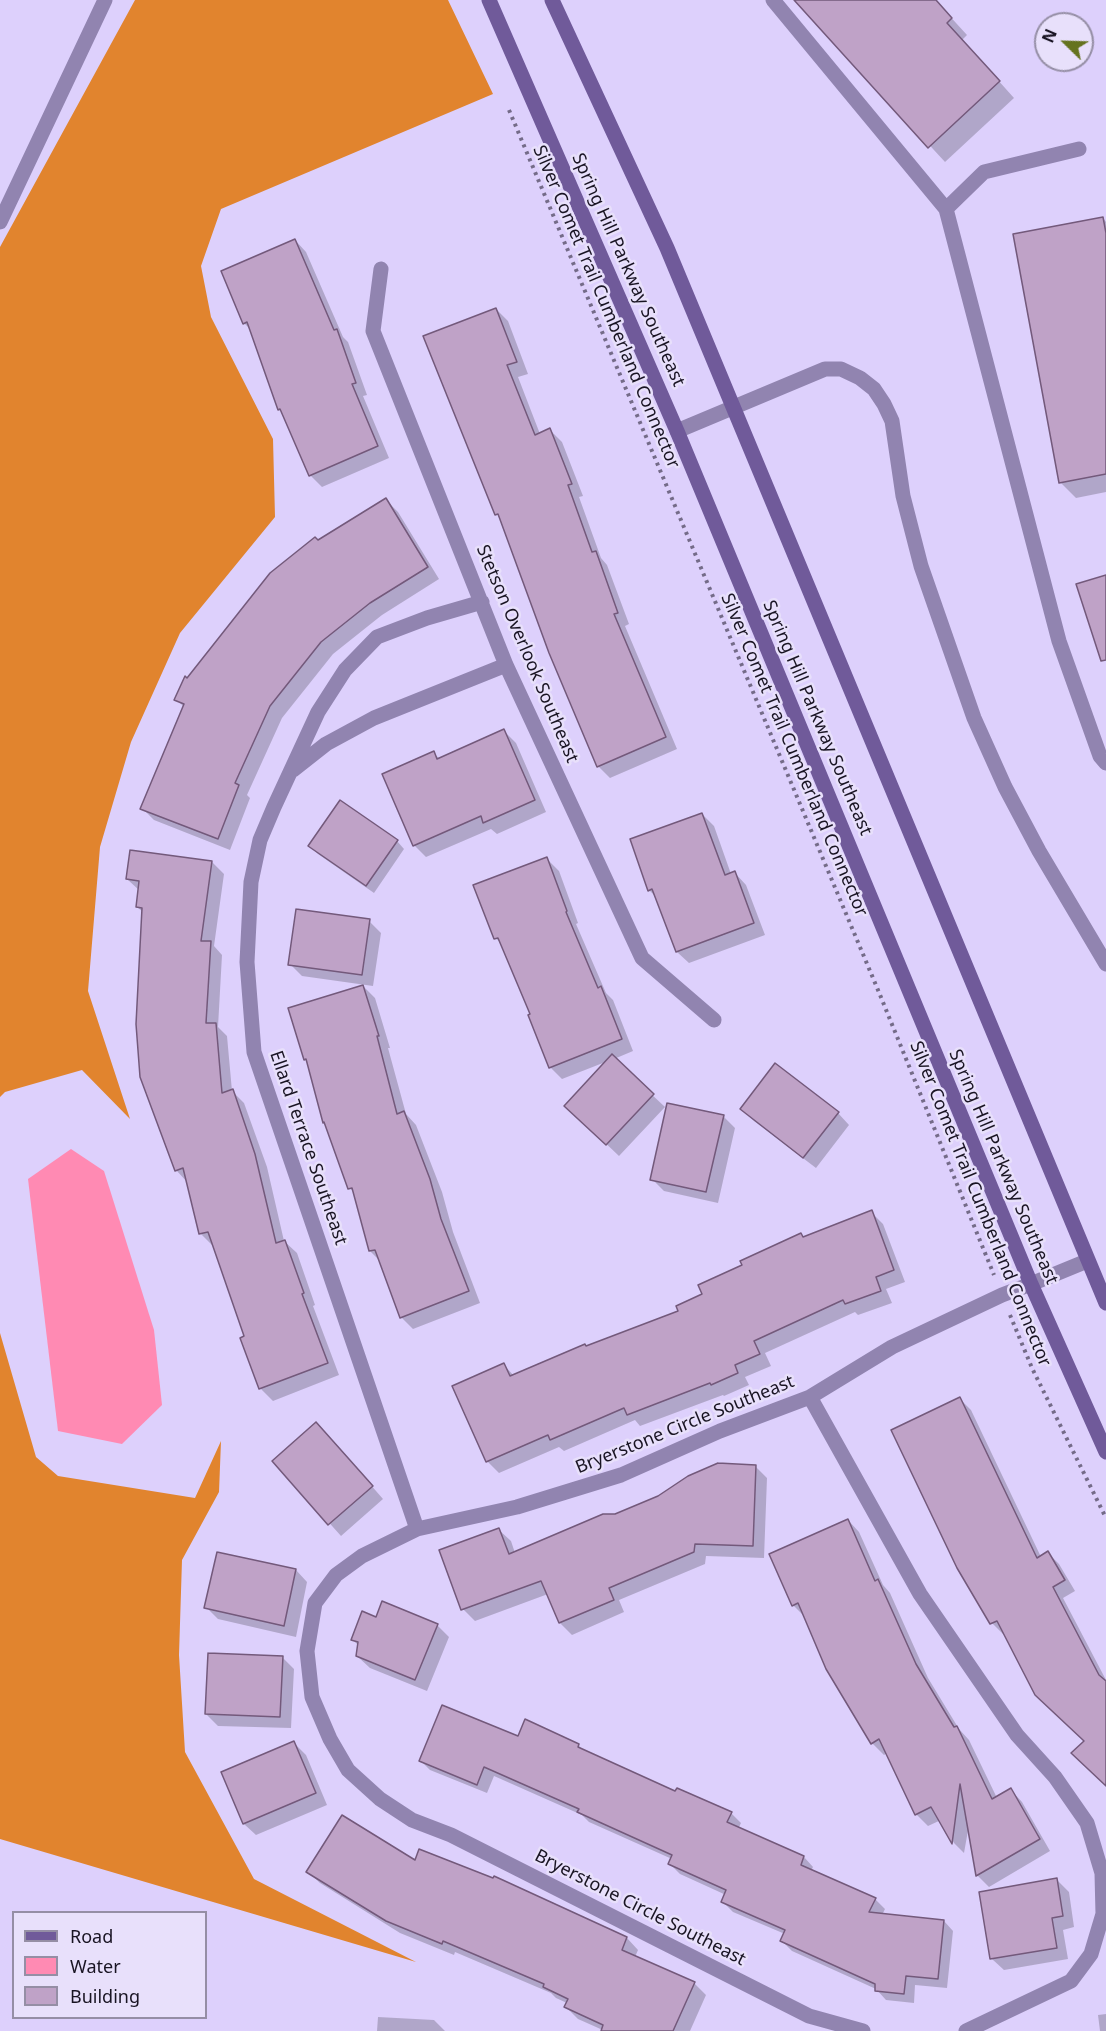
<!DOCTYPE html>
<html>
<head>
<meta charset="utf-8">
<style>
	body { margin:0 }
	#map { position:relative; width:1106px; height:2031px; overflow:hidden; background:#ddd0fc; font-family:"Noto Sans",sans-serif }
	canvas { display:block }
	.legend { position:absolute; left:12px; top:1911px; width:195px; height:108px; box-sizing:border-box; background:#e8e0fb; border:2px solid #958ea5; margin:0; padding:8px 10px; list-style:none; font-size:18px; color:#191423 }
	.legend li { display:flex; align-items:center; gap:12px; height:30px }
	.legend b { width:30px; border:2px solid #958ea5 }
	.north { position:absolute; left:1034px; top:12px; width:60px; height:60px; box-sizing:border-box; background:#e8e0fb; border:2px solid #958ea5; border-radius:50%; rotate:293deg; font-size:16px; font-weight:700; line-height:24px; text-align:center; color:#191423 }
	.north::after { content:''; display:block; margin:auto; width:21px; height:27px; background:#65731f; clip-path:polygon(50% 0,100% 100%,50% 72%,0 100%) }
</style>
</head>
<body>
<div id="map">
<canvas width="1106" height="2031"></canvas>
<ul class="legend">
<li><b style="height:8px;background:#705a9a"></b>Road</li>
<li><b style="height:16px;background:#ff8ab3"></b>Water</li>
<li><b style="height:16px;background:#bfa2c7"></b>Building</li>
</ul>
<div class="north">N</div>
</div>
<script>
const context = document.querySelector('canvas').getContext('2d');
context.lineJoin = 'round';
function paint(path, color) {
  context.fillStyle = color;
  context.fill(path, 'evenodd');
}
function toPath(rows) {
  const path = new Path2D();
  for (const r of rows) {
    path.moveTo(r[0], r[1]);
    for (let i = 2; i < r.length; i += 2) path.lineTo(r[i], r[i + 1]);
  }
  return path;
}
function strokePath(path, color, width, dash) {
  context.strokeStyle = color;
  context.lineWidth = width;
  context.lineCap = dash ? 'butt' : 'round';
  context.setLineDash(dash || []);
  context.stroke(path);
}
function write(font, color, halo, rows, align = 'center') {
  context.font = font + ' "Noto Sans",sans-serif';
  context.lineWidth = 5;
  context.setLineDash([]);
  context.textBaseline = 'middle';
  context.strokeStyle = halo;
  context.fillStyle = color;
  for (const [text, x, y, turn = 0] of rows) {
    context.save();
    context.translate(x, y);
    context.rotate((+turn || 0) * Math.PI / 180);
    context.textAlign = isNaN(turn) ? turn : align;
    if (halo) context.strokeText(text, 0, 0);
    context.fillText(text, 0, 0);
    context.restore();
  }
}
paint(toPath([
	[135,0,448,0,493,94,221,209,201,266,211,317,273,439,275,517,180,633,131,742,100,847,88,991,130,1119,82,1070,5,1092,0,1097,0,247],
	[0,1333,36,1457,58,1476,195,1498,221,1441,219,1492,182,1560,179,1655,185,1752,254,1879,416,1962,0,1839]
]), '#e1842e');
paint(toPath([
	[71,1149,104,1171,154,1330,162,1405,122,1444,58,1431,28,1179]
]), '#ff8ab3');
paint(toPath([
	[796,0,935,0,967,35,962,40,1014,98,945,162],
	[1103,218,1106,222,1106,492,1076,498,1060,482],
	[295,240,306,252,343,337,348,342,367,395,363,396,389,458,322,487,310,475,284,413,280,409,251,330,244,323],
	[496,309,508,321,528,374,518,377,540,434,550,430,562,442,583,496,579,497,601,558,607,565,629,624,625,626,677,749,610,778,598,766,501,519,497,514],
	[386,500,398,512,439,579,382,615,333,654,282,718,247,795,250,798,230,850,154,820,142,808,184,707,176,699,188,679],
	[504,731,516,743,546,812,497,834,491,829,426,857,414,845,433,753,440,759],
	[702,814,714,826,731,874,735,873,746,885,765,935,689,963,677,952,657,898,649,890],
	[397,841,404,849,374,893,318,854,310,846],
	[547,859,559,871,578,923,576,924,606,993,613,1000,633,1051,614,1059,665,1107,619,1156,578,1117,608,1061,562,1079,550,1067,532,1015,502,945,496,938],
	[212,862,224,874,214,946,222,955,218,1027,227,1036,232,1091,244,1103,267,1167,284,1241,297,1253,315,1305,313,1306,339,1375,273,1401,261,1389,242,1338,246,1337,214,1245,212,1245,200,1233,188,1183,176,1170,143,912,137,907,140,891,127,879],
	[369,921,381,933,373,986,302,976,290,964],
	[363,986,375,998,390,1048,388,1048,406,1114,416,1125,442,1192,453,1232,480,1303,413,1329,401,1317,380,1261,370,1251,354,1193,350,1188,306,1059],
	[742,1109,838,1113,849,1125,816,1168,754,1121],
	[723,1116,735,1128,718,1203,664,1191,652,1179],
	[871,1212,883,1224,905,1282,886,1289,892,1303,858,1315,855,1312,765,1353,771,1366,745,1377,749,1385,724,1396,723,1395,640,1426,635,1420,564,1451,559,1447,499,1473,487,1461,504,1365,514,1376,680,1312,704,1295,804,1238],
	[960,1399,971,1410,1041,1557,1048,1553,1059,1564,1075,1591,1063,1598,1106,1680,1106,1785,1085,1741,1005,1633,1003,1634,992,1623,959,1568],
	[328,1436,383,1499,341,1536,274,1461],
	[755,1466,767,1478,764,1558,706,1556,705,1564,619,1600,624,1612,572,1635,560,1623,548,1594,475,1621,463,1609,499,1530,511,1541,515,1553],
	[848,1520,859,1532,883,1585,890,1593,928,1678,959,1729,969,1740,997,1798,1011,1790,1022,1802,1050,1851,989,1887,977,1875,969,1825,964,1853,954,1843,941,1820,928,1826,916,1814,887,1753,884,1755,872,1743,805,1617,793,1605],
	[296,1570,307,1582,296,1637,218,1619,206,1607],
	[377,1619,437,1625,449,1637,427,1691,370,1668,357,1656,359,1646,353,1640],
	[282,1657,294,1669,291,1728,218,1726,206,1714],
	[518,1738,578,1745,585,1752,676,1793,731,1813,741,1823,738,1829,804,1857,813,1867,811,1871,875,1899,885,1909,882,1915,944,1921,953,1931,947,1988,915,1985,914,2003,886,2000,876,1989,792,1951,782,1941,785,1934,733,1912,723,1902,726,1895,680,1874,670,1864,672,1859,589,1822,582,1815,494,1776,487,1793,430,1770,421,1761],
	[294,1743,306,1755,327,1805,256,1835,244,1824,223,1773],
	[415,1862,546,1900,627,1938,638,1950,635,1957,694,1983,706,1995,690,2031,605,2031,578,2019,566,2007,567,2003,556,1998,551,1993,455,1952,454,1955,400,1933,320,1883,308,1872],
	[1057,1880,1069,1892,1074,1927,1063,1930,1068,1959,1004,1970,992,1959],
	[1106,2014,1106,2031,1100,2031,1098,2015],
	[378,2017,434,2020,445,2031,377,2031]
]), '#0003');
const building = toPath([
	[794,0,936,0,952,18,947,23,1000,81,928,148,794,0],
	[1103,217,1106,233,1106,474,1059,483,1013,234,1103,217],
	[295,239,334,330,337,329,356,383,352,384,378,446,309,476,280,409,278,410,247,322,243,324,221,271,295,239],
	[496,308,517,362,507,365,535,435,550,428,572,484,568,485,592,552,596,551,618,613,614,614,666,737,597,767,549,653,498,514,495,515,423,336,496,308],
	[386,498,428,567,370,603,321,642,270,706,235,783,239,785,218,839,140,809,184,704,174,700,185,676,187,678,270,573,315,537,318,540,386,498],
	[1106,575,1106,660,1101,661,1076,584,1106,575],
	[504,729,535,800,483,823,481,816,413,846,382,774,434,751,437,759,504,729],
	[340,800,398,840,366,886,308,846,340,800],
	[702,813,725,875,735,871,754,923,676,952,652,889,648,891,630,839,702,813],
	[130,850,212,861,201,941,211,941,206,1023,216,1023,222,1093,233,1089,255,1154,276,1243,285,1240,304,1293,302,1294,328,1363,259,1389,240,1338,244,1336,208,1232,199,1234,183,1168,175,1171,140,1077,136,1024,142,908,136,907,139,881,126,879,130,850],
	[547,857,567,911,566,912,598,988,601,986,622,1039,549,1068,528,1015,530,1014,498,938,494,939,473,885,547,857],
	[296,909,370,919,362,975,288,965,296,909],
	[363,985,379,1036,377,1036,397,1114,404,1111,430,1179,441,1219,469,1291,400,1318,375,1250,369,1251,352,1188,348,1189,324,1122,323,1123,306,1059,304,1060,288,1008,363,985],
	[612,1054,654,1094,606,1145,564,1106,612,1054],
	[775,1063,839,1112,803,1158,740,1109,775,1063],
	[667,1103,724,1115,706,1192,650,1180,667,1103],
	[872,1210,894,1270,876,1277,881,1291,845,1304,843,1300,754,1341,760,1354,735,1365,738,1373,711,1385,710,1383,627,1415,624,1408,550,1440,548,1435,486,1462,452,1386,504,1363,510,1376,585,1344,586,1346,678,1311,676,1306,702,1294,698,1285,742,1265,740,1261,801,1233,803,1237,872,1210],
	[960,1397,1037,1558,1048,1551,1065,1580,1053,1587,1099,1675,1106,1681,1106,1786,1071,1753,1084,1741,1035,1695,997,1621,990,1624,957,1568,891,1430,960,1397],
	[316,1422,373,1486,328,1525,272,1461,316,1422],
	[718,1463,756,1465,753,1546,695,1544,694,1552,609,1588,614,1600,559,1623,541,1581,461,1610,439,1550,499,1528,509,1554,603,1514,615,1514,658,1496,688,1476,718,1463],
	[848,1519,875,1581,878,1579,916,1664,954,1727,957,1726,992,1799,1011,1788,1040,1839,976,1876,960,1784,952,1844,931,1807,915,1815,879,1739,871,1744,826,1669,798,1603,792,1606,769,1554,848,1519],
	[217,1552,296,1569,284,1626,204,1608,217,1552],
	[382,1601,438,1624,415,1680,356,1656,358,1642,351,1640,362,1611,376,1617,382,1601],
	[208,1653,283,1656,280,1717,205,1714,208,1653],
	[442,1705,518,1736,525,1719,579,1744,578,1747,675,1791,677,1788,732,1812,727,1822,804,1856,801,1865,876,1898,869,1912,944,1920,938,1979,906,1976,904,1994,875,1991,875,1984,780,1941,785,1930,721,1902,726,1890,668,1864,672,1855,577,1812,579,1809,484,1767,477,1785,419,1761,442,1705],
	[294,1741,316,1793,243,1824,221,1772,294,1741],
	[342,1815,415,1860,419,1849,493,1878,494,1876,627,1937,622,1950,695,1982,673,2031,601,2031,603,2025,564,2007,568,1999,543,1987,544,1984,443,1941,442,1944,386,1921,306,1872,342,1815],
	[1057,1878,1063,1916,1052,1918,1057,1948,990,1959,979,1892,1057,1878]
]);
paint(building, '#bfa2c7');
strokePath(building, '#73597b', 1.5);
strokePath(toPath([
	[509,110,878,990,994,1275],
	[1010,1315,1032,1368,1106,1518]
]), '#746b88', 4, [3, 4.5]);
strokePath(toPath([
	[1031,1284,1087,1261]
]), '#9184b0', 15);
strokePath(toPath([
	[773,0,946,209,1059,641,1100,756,1106,763],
	[946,209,984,172,1079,149],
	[0,222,105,0],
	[381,269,373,331,506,665,642,958,714,1020],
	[677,431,825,369,841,369,860,378,874,389,884,404,892,421,903,496,921,566,974,718,1005,787,1039,851,1106,964],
	[293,770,326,744,374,718,506,665],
	[810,1397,892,1347,1002,1295,1031,1284],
	[417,1529,254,1052,247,962,251,882,260,840,274,807,318,712,345,670,377,637,427,618,482,602],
	[863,2031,809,2016,451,1835,412,1820,380,1799,348,1770,330,1739,312,1697,307,1651,315,1603,336,1575,362,1556,417,1529,517,1507,621,1475,720,1431,810,1397,920,1594,1017,1735,1055,1777,1087,1823,1102,1873,1103,1914,1091,1954,1071,1981,966,2031]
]), '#9184b0', 15);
strokePath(toPath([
	[489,0,677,431,1031,1284,1106,1452],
	[552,0,667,248,1106,1303]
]), '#705a9a', 15);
write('18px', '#191423', '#e8e0fb', [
	["Spring Hill Parkway Southeast",628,270,66],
	["Silver Comet Trail Cumberland Connector",606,307,67],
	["Stetson Overlook Southeast",527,654,67],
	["Spring Hill Parkway Southeast",817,718,67],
	["Silver Comet Trail Cumberland Connector",794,755,67],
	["Ellard Terrace Southeast",308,1148,71],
	["Spring Hill Parkway Southeast",1003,1167,67],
	["Silver Comet Trail Cumberland Connector",980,1204,68],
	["Bryerstone Circle Southeast",685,1425,-22],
	["Bryerstone Circle Southeast",640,1908,27]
]);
</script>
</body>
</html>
